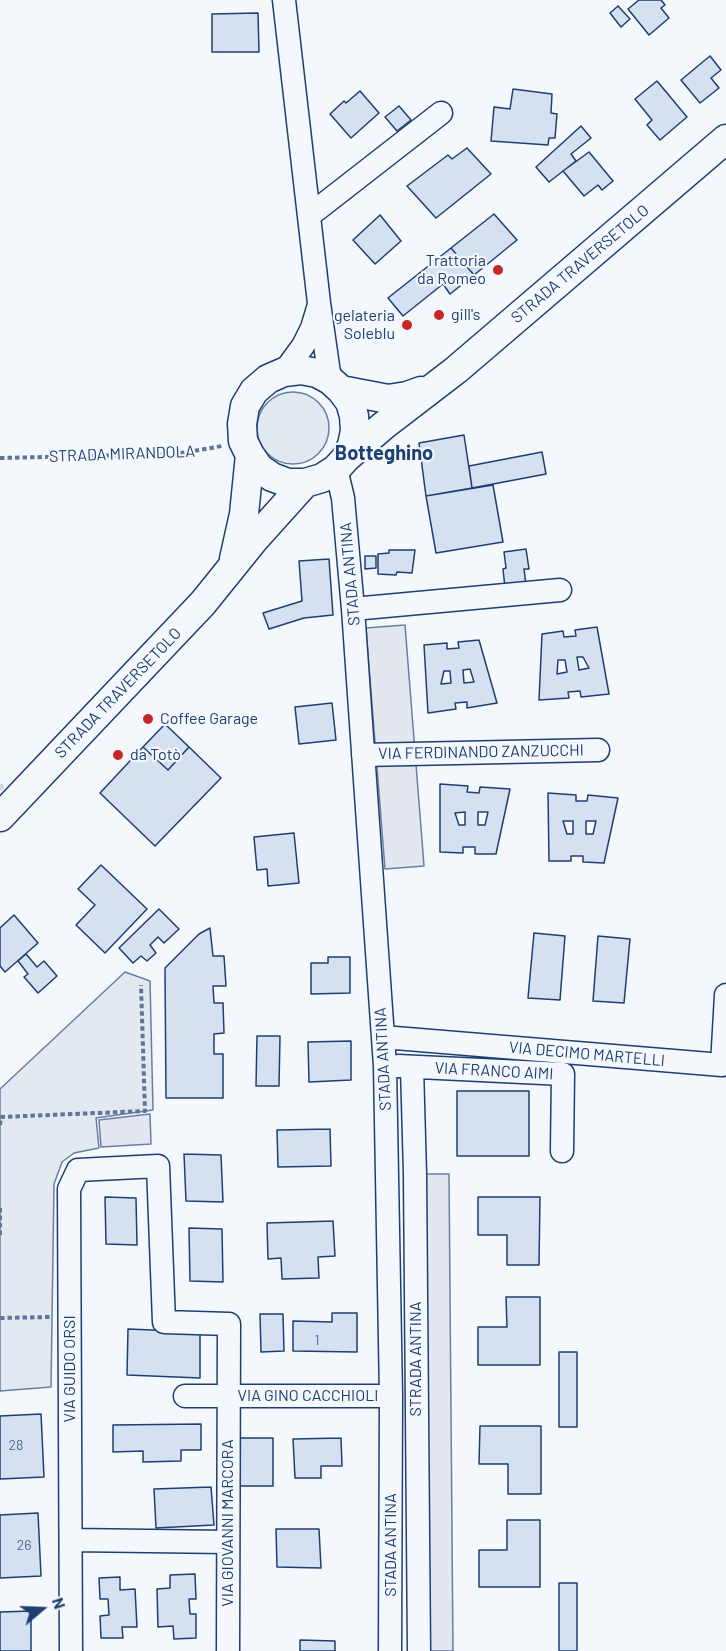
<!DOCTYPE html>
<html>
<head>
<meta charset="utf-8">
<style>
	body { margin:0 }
	#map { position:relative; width:726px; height:1651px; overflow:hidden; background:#f4f7fb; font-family:Barlow,sans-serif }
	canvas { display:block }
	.north { position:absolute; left:12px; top:1579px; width:60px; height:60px; -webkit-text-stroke:4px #f4f7fb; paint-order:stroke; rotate:71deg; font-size:16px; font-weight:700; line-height:24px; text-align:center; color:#1d3f73 }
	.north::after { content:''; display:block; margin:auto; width:21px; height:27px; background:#1d3f73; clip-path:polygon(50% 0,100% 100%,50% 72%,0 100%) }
</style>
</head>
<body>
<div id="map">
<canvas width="726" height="1651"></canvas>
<div class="north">N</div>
</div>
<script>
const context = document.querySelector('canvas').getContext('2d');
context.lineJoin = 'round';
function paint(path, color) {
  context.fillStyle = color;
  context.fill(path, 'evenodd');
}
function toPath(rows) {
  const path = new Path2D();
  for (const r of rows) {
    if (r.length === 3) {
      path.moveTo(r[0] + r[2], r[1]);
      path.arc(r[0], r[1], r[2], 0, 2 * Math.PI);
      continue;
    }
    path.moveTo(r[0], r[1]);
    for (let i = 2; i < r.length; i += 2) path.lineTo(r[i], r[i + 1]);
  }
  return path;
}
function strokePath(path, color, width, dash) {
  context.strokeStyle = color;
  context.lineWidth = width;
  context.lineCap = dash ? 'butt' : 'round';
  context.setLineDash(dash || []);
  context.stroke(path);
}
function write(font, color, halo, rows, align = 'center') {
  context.font = font + ' Barlow,sans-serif';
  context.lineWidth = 4.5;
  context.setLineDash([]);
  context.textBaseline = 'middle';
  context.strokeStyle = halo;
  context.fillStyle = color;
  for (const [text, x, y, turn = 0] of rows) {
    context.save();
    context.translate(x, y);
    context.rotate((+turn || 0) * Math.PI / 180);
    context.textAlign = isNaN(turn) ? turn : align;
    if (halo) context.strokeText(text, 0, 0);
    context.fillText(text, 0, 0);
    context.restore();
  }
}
const green = toPath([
	[293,428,36],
	[125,972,150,981,153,1110,96,1118,99,1148,74,1153,62,1162,54,1184,51,1387,0,1391,0,1089,125,972]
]);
paint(green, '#e3e9f0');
strokePath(green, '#687fa3', 1.5);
const parking = toPath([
	[405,625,424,866,385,869,366,628,405,625],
	[150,1114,151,1144,101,1147,99,1120,150,1114],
	[415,1174,449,1174,453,1651,419,1651,415,1174]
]);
paint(parking, '#e3e8f0');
strokePath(parking, '#687fa3', 1.5);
strokePath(toPath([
	[0,787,1,787]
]), '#cfd7e4', 6);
const building = toPath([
	[639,0,661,0,665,5,661,8,669,18,649,35,628,9,639,0],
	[618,6,630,19,621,27,610,13,618,6],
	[258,13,259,52,212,52,212,14,258,13],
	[710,56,721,70,711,78,719,88,700,103,681,80,710,56],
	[657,81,687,117,660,140,647,125,652,120,635,99,657,81],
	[513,89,552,94,551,113,557,114,555,138,549,138,548,145,491,141,494,107,510,109,513,89],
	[360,91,379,113,351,138,330,114,344,101,346,103,360,91],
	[399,106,411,120,397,131,385,117,399,106],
	[581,126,591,138,571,154,576,161,549,182,536,167,581,126],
	[467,148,491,174,436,218,407,186,448,155,452,159,467,148],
	[589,152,613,181,602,190,598,185,584,196,563,171,589,152],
	[494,214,517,240,474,275,451,248,494,214],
	[380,215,401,241,375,264,353,240,380,215],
	[451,248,474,275,450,294,443,284,403,316,388,298,451,248],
	[464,435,472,488,426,496,419,443,464,435],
	[542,452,546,474,472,488,469,466,542,452],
	[493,485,503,542,436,553,426,496,493,485],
	[526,549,529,569,524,569,526,585,505,588,503,569,506,568,504,552,526,549],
	[389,550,415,550,412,573,397,572,396,575,378,574,378,554,389,553,389,550],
	[365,556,376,556,376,568,365,569,365,556],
	[329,559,333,615,304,618,269,629,263,613,302,601,299,561,329,559],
	[597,627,609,694,581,697,580,691,568,692,569,698,539,700,542,634,563,631,564,637,576,636,575,630,597,627],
	[577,657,583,657,589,668,579,670,577,657],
	[558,660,565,660,567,672,557,674,558,660],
	[479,640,497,703,467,708,467,702,455,703,456,709,428,713,424,645,447,643,447,649,459,648,458,642,479,640],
	[470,669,474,682,464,683,463,670,470,669],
	[444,671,450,671,451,683,441,684,444,671],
	[332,703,336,740,299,744,295,707,332,703],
	[165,724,189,747,168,770,143,747,165,724],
	[143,747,168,770,189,747,221,778,155,846,100,793,143,747],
	[440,784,468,786,467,792,479,793,480,787,510,789,496,854,475,854,475,847,463,847,463,853,440,852,440,784],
	[465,812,465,825,459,825,455,813,465,812],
	[478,812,488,812,485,825,478,825,478,812],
	[548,793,576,795,576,801,587,801,588,795,618,798,604,863,583,862,583,856,571,856,571,861,549,861,548,793],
	[563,821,573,821,573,834,567,834,563,821],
	[586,821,596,821,593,834,586,834,586,821],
	[294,833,299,883,268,886,267,869,257,870,254,837,294,833],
	[101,865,147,909,105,953,76,925,95,905,78,889,101,865],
	[159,909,179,929,164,943,158,937,150,945,156,953,147,961,141,956,133,963,119,948,159,909],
	[14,915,38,943,5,972,0,966,0,928,14,915],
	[210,928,213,956,224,956,226,986,213,986,214,1003,223,1003,224,1033,214,1034,214,1054,223,1054,223,1098,166,1098,165,968,199,934,210,928],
	[534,933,565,936,560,1000,528,998,534,933],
	[598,936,630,939,624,1003,593,1001,598,936],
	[26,954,37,967,44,961,57,976,38,993,24,977,28,974,18,961,26,954],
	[328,957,350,957,350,993,311,994,311,963,328,963,328,957],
	[257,1036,280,1036,279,1086,256,1086,257,1036],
	[351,1041,351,1080,309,1082,308,1042,351,1041],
	[457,1091,529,1091,529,1156,457,1156,457,1091],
	[330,1129,331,1166,278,1167,277,1130,330,1129],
	[184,1154,221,1155,223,1202,186,1201,184,1154],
	[105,1197,136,1198,137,1245,106,1244,105,1197],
	[478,1197,540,1197,539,1265,507,1265,507,1235,478,1235,478,1197],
	[333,1221,335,1256,318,1257,319,1278,282,1279,281,1258,268,1259,267,1223,333,1221],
	[189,1228,222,1229,223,1282,190,1281,189,1228],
	[506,1297,540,1297,540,1365,478,1365,478,1327,507,1327,506,1297],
	[332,1313,357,1313,357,1352,293,1351,293,1321,332,1322,332,1313],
	[260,1314,283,1314,284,1351,261,1352,260,1314],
	[128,1329,200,1332,200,1378,127,1375,128,1329],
	[559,1352,577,1352,577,1427,559,1427,559,1352],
	[41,1414,44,1477,0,1479,0,1416,41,1414],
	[201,1424,201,1450,181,1450,181,1461,143,1462,143,1451,113,1452,113,1425,201,1424],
	[480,1426,541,1426,541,1494,508,1494,508,1464,479,1464,480,1426],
	[238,1438,273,1438,273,1486,239,1486,238,1438],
	[341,1438,342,1466,321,1466,321,1478,295,1478,293,1439,341,1438],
	[211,1487,214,1525,156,1528,154,1489,211,1487],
	[38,1513,41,1576,0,1578,0,1515,38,1513],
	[507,1520,540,1520,540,1587,479,1587,479,1550,507,1550,507,1520],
	[276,1529,319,1529,321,1568,277,1567,276,1529],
	[195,1574,196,1599,189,1599,190,1614,196,1614,196,1638,174,1639,173,1626,158,1627,157,1589,170,1588,170,1575,195,1574],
	[120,1577,120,1590,135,1589,137,1627,122,1627,123,1638,101,1638,100,1616,109,1615,108,1599,100,1599,99,1578,120,1577],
	[559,1583,577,1583,577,1651,559,1651,559,1583],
	[31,1611,31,1651,0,1651,0,1612,31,1611],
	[300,1640,335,1641,335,1651,300,1651,300,1640]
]);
paint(building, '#d5e0f0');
strokePath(building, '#1d3f73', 1.5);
const minor = toPath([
	[284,0,319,303,330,380],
	[310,215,441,113],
	[284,372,303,346,312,328,318,308],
	[336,469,343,498,353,609,385,1066,391,1396,390,1651],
	[353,609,560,590],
	[363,755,598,750],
	[383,1037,722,1065,726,995],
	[398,1066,563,1074,562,1151],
	[412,1067,415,1174,419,1651],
	[185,1396,391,1396],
	[71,1540,227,1542],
	[71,1651,69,1189,78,1170,158,1166,164,1322,229,1324,228,1651]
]);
const major = toPath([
	[341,390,388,399,407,396,421,391],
	[346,458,352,445,355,431,354,416,350,402,341,390,330,380,317,373,301,370,284,372,268,379,254,391,245,406,242,424,243,441,250,455,259,468,272,477,288,483,305,483,322,478,336,469,346,458,383,426,456,370,726,139],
	[234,559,244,514,250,455],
	[0,817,203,603,253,541,305,483]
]);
strokePath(minor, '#1d3f73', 25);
strokePath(major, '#1d3f73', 31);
strokePath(toPath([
	[0,458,176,454,222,446],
	[0,1125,1,1117,145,1111,141,985],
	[0,1208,0,1235],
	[0,1318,51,1317]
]), '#5e769c', 4, [4.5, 3]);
strokePath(minor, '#f4f7fb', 22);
strokePath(major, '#f4f7fb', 28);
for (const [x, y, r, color] of [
	[498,270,6,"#c62828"],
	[439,315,6,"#c62828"],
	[407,325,6,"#c62828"],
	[148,719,6,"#c62828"],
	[118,755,6,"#c62828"]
]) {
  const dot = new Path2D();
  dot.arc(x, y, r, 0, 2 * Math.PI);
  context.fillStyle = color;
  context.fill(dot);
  strokePath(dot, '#f4f7fb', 2);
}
write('14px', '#4b6792', null, [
	["1",317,1340],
	["28",16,1445],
	["26",24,1545]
]);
write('16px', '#1d3f73', '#f4f7fb', [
	["Trattoria",486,261,"right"],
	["da Romeo",486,279,"right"],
	["gill's",451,315],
	["gelateria",395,316,"right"],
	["Soleblu",395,334,"right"],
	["Coffee Garage",160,719],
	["da Totò",130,755]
], 'left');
write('16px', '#1d3f73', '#f4f7fb', [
	["STRADA TRAVERSETOLO",580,264,-40],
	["STRADA MIRANDOLA",122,454,-2],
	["STADA ANTINA",350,574,-95],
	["STRADA TRAVERSETOLO",118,693,-46],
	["VIA FERDINANDO ZANZUCCHI",481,752,-1],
	["VIA DECIMO MARTELLI",587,1054,5],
	["STADA ANTINA",383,1059,-93],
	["VIA FRANCO AIMI",494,1071,3],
	["STRADA ANTINA",416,1359,-90],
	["VIA GUIDO ORSI",70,1369,-90],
	["VIA GINO CACCHIOLI",308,1396],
	["VIA GIOVANNI MARCORA",228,1523,-90],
	["STADA ANTINA",391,1545,-90]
]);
write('bold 20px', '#1d3f73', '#f4f7fb', [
	["Botteghino",384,453]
]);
</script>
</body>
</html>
